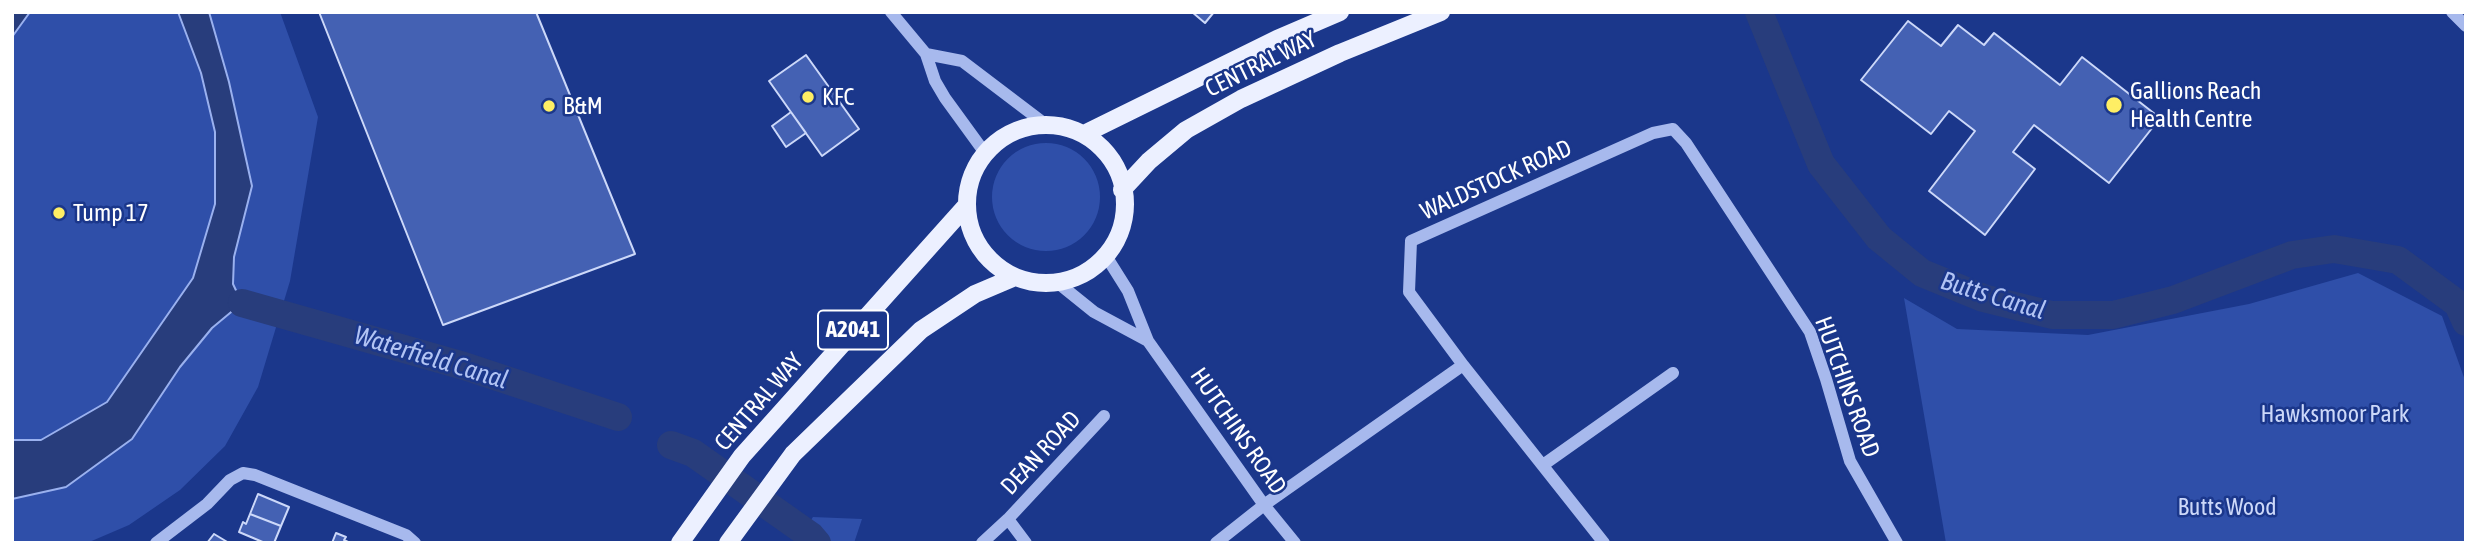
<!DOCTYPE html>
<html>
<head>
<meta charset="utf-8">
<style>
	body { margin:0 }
	#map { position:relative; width:2478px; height:555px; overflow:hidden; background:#1b378b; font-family:"Asap Condensed",sans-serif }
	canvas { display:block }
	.frame { position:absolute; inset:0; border:14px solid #fff; pointer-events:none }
</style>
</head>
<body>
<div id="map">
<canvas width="2478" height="555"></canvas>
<div class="frame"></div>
</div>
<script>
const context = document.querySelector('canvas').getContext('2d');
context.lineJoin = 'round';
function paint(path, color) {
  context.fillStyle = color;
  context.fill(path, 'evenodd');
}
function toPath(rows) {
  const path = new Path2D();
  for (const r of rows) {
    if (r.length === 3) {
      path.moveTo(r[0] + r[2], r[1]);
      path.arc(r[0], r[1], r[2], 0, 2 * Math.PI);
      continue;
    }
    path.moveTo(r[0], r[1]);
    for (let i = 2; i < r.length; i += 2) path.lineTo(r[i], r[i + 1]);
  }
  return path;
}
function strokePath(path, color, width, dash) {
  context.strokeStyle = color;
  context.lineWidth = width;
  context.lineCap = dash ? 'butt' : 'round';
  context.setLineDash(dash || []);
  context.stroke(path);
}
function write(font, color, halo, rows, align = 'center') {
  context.font = font + ' "Asap Condensed",sans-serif';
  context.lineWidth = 5;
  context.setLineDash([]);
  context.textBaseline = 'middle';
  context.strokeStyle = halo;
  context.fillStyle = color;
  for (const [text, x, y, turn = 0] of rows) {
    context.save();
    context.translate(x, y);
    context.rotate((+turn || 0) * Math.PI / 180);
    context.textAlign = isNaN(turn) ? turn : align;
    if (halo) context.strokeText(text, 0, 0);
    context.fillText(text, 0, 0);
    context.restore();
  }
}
paint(toPath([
	[12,12,280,12,318,117,290,281,258,387,225,446,180,490,129,525,87,543,12,543],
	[1046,197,54],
	[2358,273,2442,316,2466,383,2466,543,1946,543,1904,298,1957,329,2088,335,2249,304],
	[813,517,862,519,854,543,795,543]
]), '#2f4fa9');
const water = toPath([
	[12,12,30,12,12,37,12,12],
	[178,12,209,12,229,82,252,186,234,257,233,284,242,303,212,328,180,367,132,439,66,487,12,499,12,440,41,440,107,402,193,278,215,204,215,132,201,73,178,12]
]);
paint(water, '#283d7c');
strokePath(water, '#9ab1ef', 2);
strokePath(toPath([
	[1759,12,1821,164,1879,238,1922,273,1983,298,2052,315,2113,315,2173,300,2292,255,2334,249,2398,260,2458,304,2466,322],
	[242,303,464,366,618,417],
	[671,445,693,453,811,536,817,543]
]), '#283d7c', 28);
const building = toPath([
	[319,12,536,12,635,254,443,325,319,12],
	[1192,12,1214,12,1205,23,1192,12],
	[1908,21,1941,46,1958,25,1984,45,1994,33,2060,85,2082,57,2160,118,2109,183,2034,125,2013,152,2035,169,1985,235,1929,191,1975,131,1949,111,1931,134,1861,80,1908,21],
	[806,55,859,129,822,156,769,81,806,55],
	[791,112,806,133,786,147,772,126,791,112],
	[258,494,289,507,281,526,250,514,258,494],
	[250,514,281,526,274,543,265,543,239,532,243,522,246,524,250,514],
	[336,533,346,537,344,540,350,543,332,543,336,533],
	[214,534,229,543,207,543,214,534]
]);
paint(building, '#4461b3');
strokePath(building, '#ccd8f9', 2);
strokePath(toPath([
	[891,12,926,54,935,81,945,98,985,153],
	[2452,12,2466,26],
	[926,54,962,61,1045,124],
	[1106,256,1128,291,1148,341,1264,505,1295,543],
	[1058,283,1094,312,1148,341],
	[1463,365,1409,292,1411,241,1653,133,1673,129,1686,143,1810,332,1826,379,1850,461,1897,543],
	[1543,465,1673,373],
	[156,543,207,504,230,480,243,473,255,475,406,535,415,543],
	[982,543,1008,519],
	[1026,543,1008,519,1104,416],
	[1216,543,1264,505,1463,365,1604,543]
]), '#a7b9ed', 12);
strokePath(toPath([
	[1046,204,79],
	[1084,134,1277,39,1340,12],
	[1122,190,1149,161,1186,130,1241,99,1340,53,1441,12],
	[680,543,742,456,966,206],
	[728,543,793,454,921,330,975,294,1015,277]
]), '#ecf0ff', 18);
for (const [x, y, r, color] of [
	[808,97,7,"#feee64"],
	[2114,105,9,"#feee64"],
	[549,106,7,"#feee64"],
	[59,213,7,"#feee64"]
]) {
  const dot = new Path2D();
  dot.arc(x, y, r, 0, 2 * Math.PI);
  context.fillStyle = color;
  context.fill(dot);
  strokePath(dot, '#1b378b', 2.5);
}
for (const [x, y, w] of [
	[853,330,70]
]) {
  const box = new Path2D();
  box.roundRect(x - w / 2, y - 19.5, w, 39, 5);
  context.fillStyle = '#1b378b';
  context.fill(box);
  strokePath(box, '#fff', 2);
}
write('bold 23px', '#fff', null, [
	["A2041",853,330]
]);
write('24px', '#fff', '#1b378b', [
	["CENTRAL WAY",1261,64,-26],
	["WALDSTOCK ROAD",1496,180,-24],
	["HUTCHINS ROAD",1847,387,70],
	["CENTRAL WAY",759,402,-49],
	["HUTCHINS ROAD",1238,431,55],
	["DEAN ROAD",1041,453,-47]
]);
write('24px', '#fff', '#1b378b', [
	["Gallions Reach",2130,91],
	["Health Centre",2130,119],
	["KFC",822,97],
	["B&M",563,106],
	["Tump 17",73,213]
], 'left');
write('24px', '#ccd8f9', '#1b378b', [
	["Hawksmoor Park",2335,414],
	["Butts Wood",2227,507]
]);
write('italic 26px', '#b2c4f4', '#1b378b', [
	["Butts Canal",1993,296,17],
	["Waterfield Canal",431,358,17]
]);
</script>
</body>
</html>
